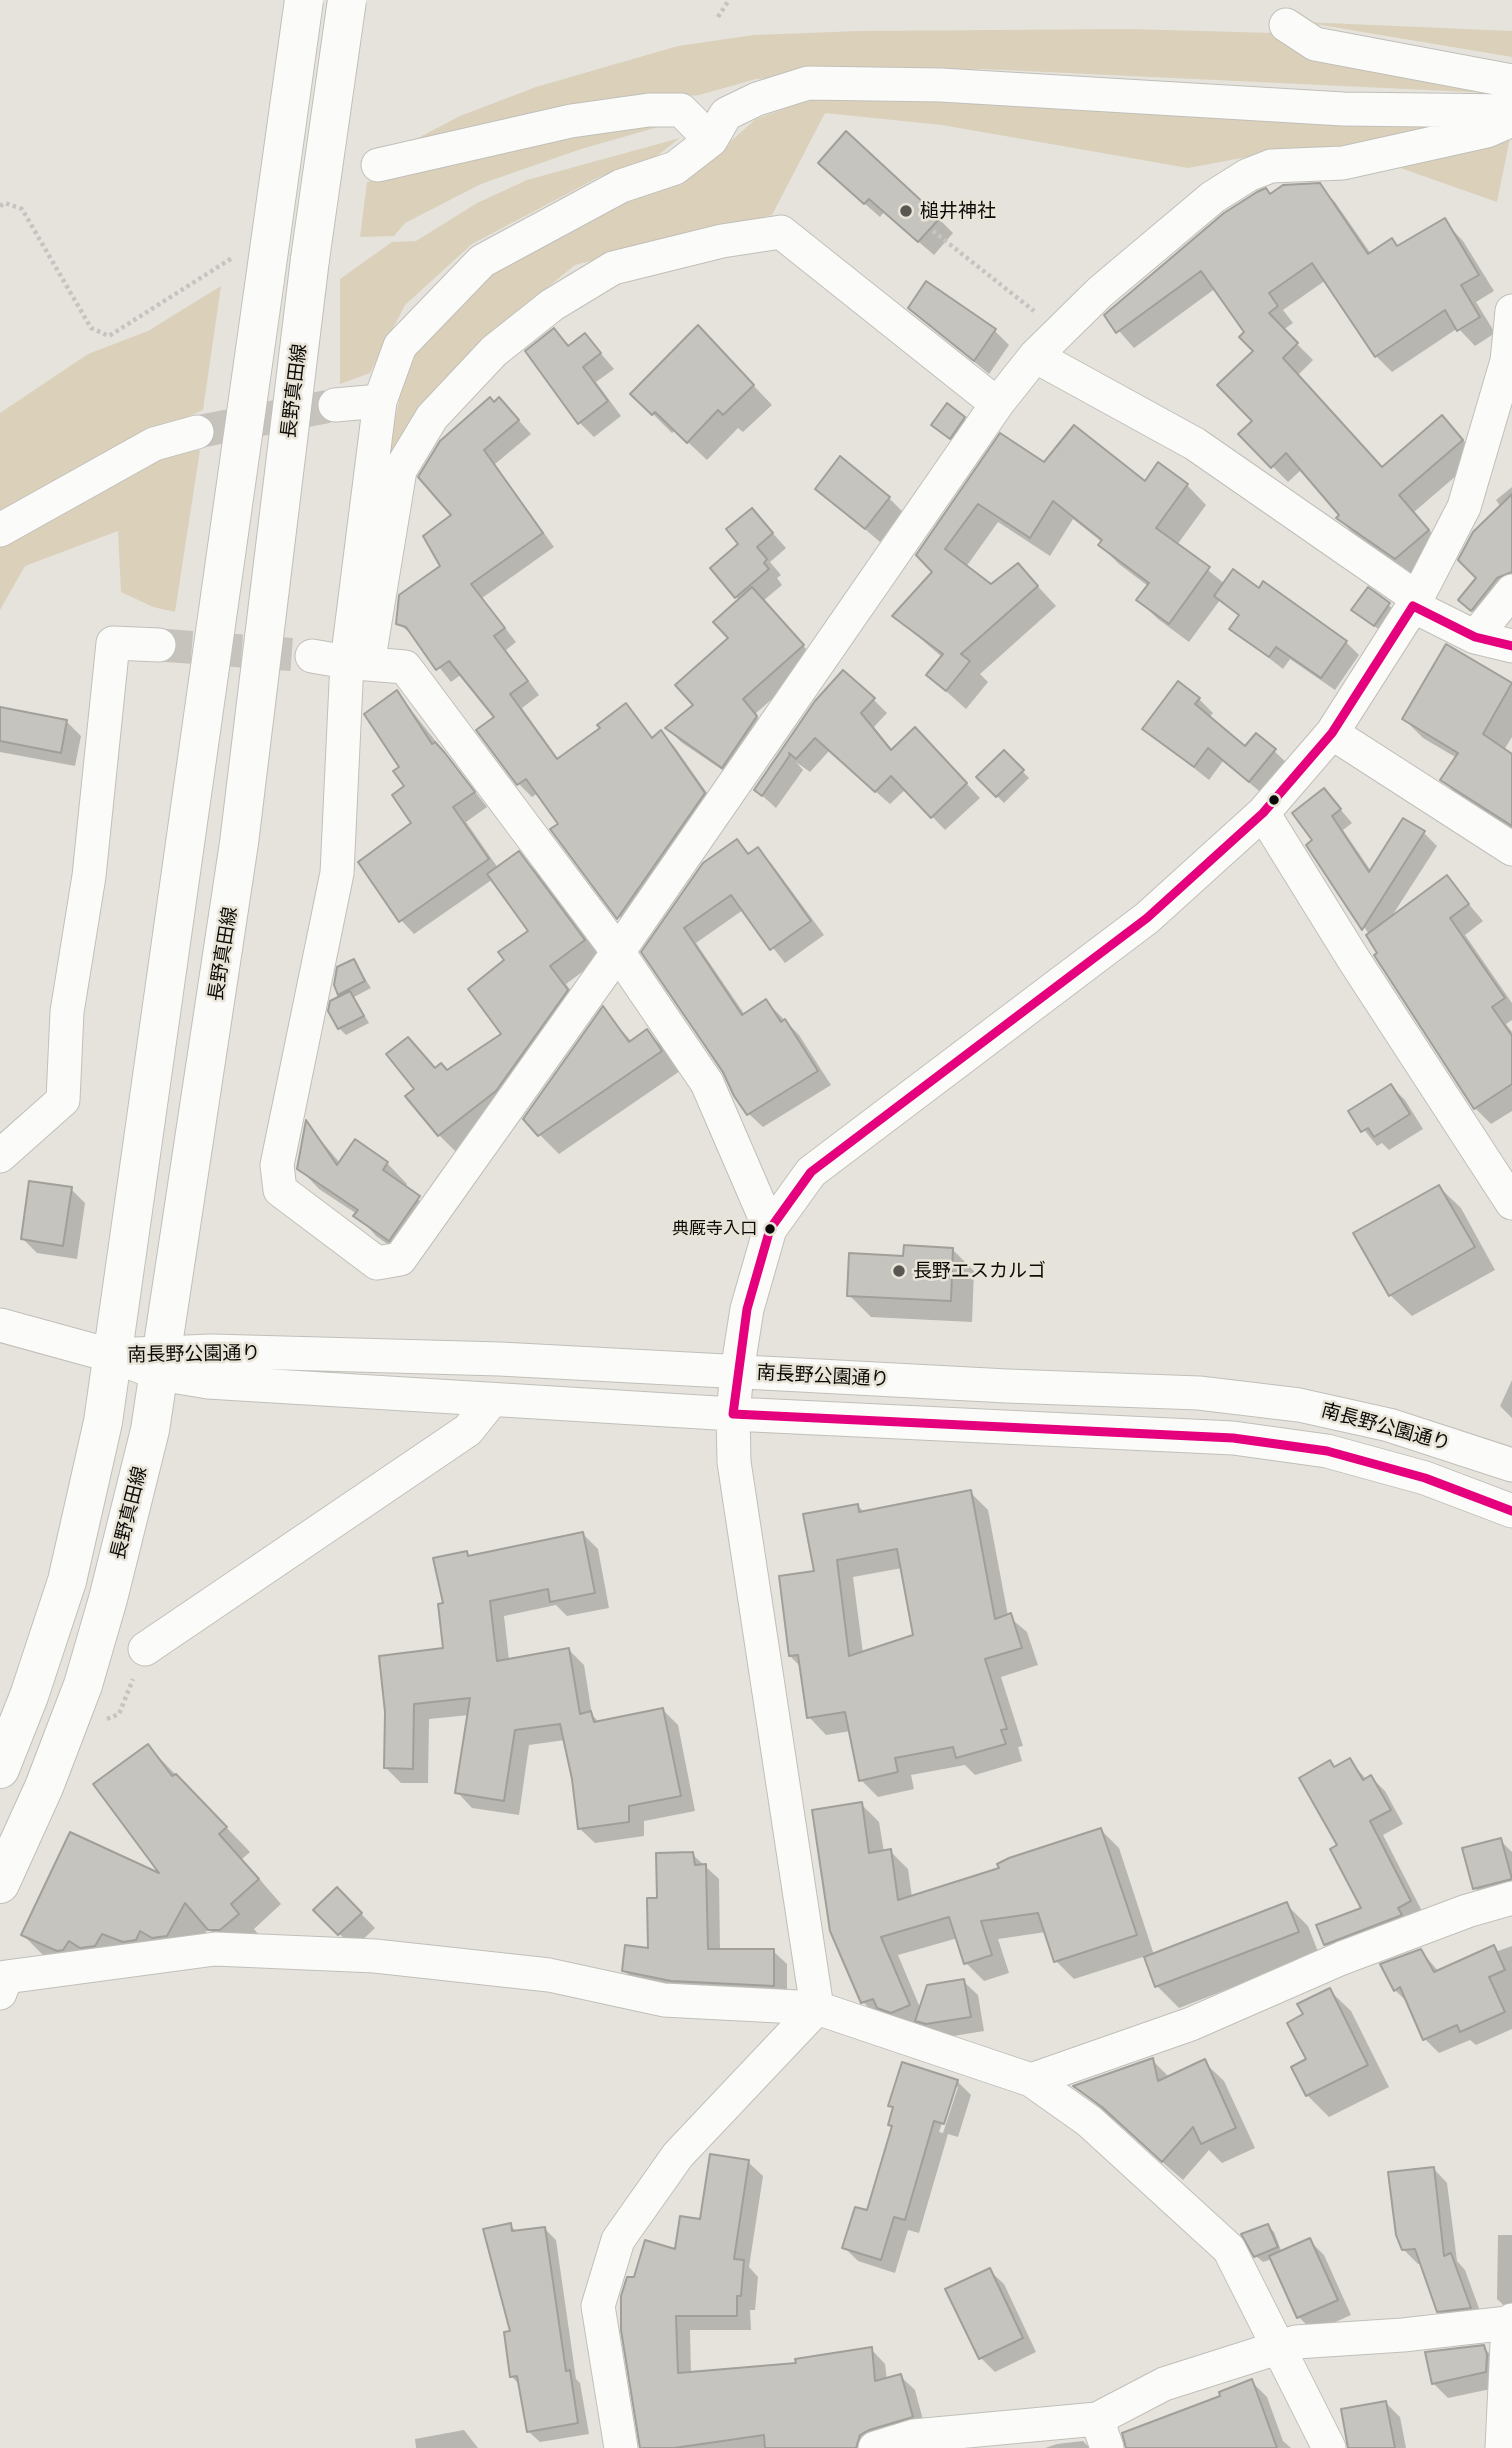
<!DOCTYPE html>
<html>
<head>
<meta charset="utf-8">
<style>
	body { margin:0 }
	canvas { display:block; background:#e5e3dc }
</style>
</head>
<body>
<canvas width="1512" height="2448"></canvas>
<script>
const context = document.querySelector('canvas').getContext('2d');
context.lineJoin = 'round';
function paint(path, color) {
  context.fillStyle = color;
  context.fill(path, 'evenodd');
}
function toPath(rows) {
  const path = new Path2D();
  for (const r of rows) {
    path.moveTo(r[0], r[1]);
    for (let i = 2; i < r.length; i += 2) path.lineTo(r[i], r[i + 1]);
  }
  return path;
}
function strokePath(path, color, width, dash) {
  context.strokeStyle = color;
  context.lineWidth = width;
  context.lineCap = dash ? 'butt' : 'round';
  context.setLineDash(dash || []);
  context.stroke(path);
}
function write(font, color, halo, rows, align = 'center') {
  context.font = font + ' "Golos Text","Noto Sans JP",sans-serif';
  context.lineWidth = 5;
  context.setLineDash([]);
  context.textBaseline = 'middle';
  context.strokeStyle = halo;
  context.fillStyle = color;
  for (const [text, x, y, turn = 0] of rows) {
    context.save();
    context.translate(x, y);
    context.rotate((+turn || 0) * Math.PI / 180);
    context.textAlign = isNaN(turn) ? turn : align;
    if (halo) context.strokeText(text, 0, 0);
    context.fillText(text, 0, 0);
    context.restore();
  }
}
paint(toPath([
	[1303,22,1512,31,1512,57],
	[1129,29,1274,33,1512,94,983,69,756,79,699,95,574,107,399,148,460,116,536,87,678,46,754,35,859,31],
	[808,100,1109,105,1503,117,1326,150,1247,157,1188,168,942,125,825,113,772,215,575,265,472,349,385,470,407,361,489,274,716,154,756,119],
	[676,122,581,149,481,184,405,223,394,236,360,237,367,182,531,135],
	[680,138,653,159,599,177,472,244,405,305,370,373,340,384,340,279,392,242,416,241,477,203,527,180],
	[1510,138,1497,202,1389,164],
	[221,286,203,410,111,451,0,516,0,413,88,354,148,331],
	[200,450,175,612,153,607,121,592,118,531,25,566,0,610,0,542,155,457]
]), '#dbd1bb');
paint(toPath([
	[834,177,939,219,953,233,934,255,884,212,880,217],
	[1319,185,1335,202,1371,254,1392,240,1399,248,1447,224,1463,241,1494,291,1476,302,1495,333,1475,346,1458,328,1392,372,1376,356,1326,280,1283,310,1293,323,1283,330,1313,360,1298,375,1383,469,1458,434,1478,457,1414,512,1444,547,1412,574,1354,534,1338,518,1341,515,1302,469,1288,482,1241,434,1254,421,1255,351,1246,332,1216,288,1134,348,1106,316,1271,196],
	[910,308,995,331,1009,345,989,374],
	[554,330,570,346,585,335,614,369,596,382,621,416,594,437,580,423],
	[717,347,772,405,743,432,738,428,707,460,675,430,672,433,633,394],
	[512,413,531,434,495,464,554,547,482,598,516,642,506,650,539,695,522,708,559,760,602,728,626,706,654,739,661,733,674,746,717,807,631,931,553,830,560,824,538,793,532,797,519,784,497,717,462,674,451,682,416,638,398,623,442,566,454,516,421,477],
	[964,418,970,425,957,444,940,431],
	[1001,436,1045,465,1145,484,1187,485,1206,505,1177,545,1225,584,1259,590,1346,642,1359,655,1335,690,1290,659,1283,669,1232,629,1240,617,1220,600,1189,642,1158,619,1138,600,1148,586,1119,564,1100,545,1102,542,1073,519,1050,556,998,522,966,567,991,586,1018,565,1056,606,980,674,988,682,966,709,928,675,942,657,894,616,934,572,918,555],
	[1512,487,1512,597,1477,616,1461,600,1479,578,1501,507,1496,500],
	[817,488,889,498,903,512,880,542],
	[752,510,786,548,770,562,781,575,777,578,782,585,763,601,816,660,755,714,770,732,737,780,681,742,667,728,695,705,730,638,740,600,736,597,741,544],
	[1368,590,1396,611,1381,631,1360,616],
	[1447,647,1512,686,1512,737,1504,750,1512,756,1512,831,1461,799,1442,779,1457,758,1423,738,1404,719],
	[397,692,487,807,466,822,498,868,519,854,536,871,601,958,566,984,583,1008,512,1108,456,1152,439,1135,416,1090,436,1069,448,1072,504,1035,506,961,530,931,493,879,414,934,401,920,414,824,401,768],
	[873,699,887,713,874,727,893,751,929,743,980,798,945,830,906,789,890,804,829,751,810,772,796,762,803,770,776,808,756,790,816,702],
	[1199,699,1213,713,1209,718,1246,748,1257,735,1289,765,1264,795,1223,761,1209,780,1145,729],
	[0,709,67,722,81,736,75,766,0,752],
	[1004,752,1029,778,1004,803,978,777],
	[1324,790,1352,823,1343,830,1371,871,1424,833,1437,846,1390,919,1446,877,1483,921,1465,935,1512,1003,1512,1020,1506,1024,1512,1032,1512,1111,1491,1124,1475,1108,1369,934,1308,845,1315,841],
	[737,841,751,855,758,850,771,863,824,935,785,963,743,910,696,943,745,1015,766,1001,799,1035,831,1085,763,1127,749,1114,643,952],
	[354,961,371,988,354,997,369,1023,346,1035,339,1028,343,997,339,994],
	[603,1009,632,1042,647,1031,666,1050,680,1071,559,1154,540,1135],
	[1391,1086,1405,1100,1423,1129,1389,1150,1382,1143,1377,1146,1350,1112],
	[307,1124,340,1163,387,1163,407,1184,405,1188,439,1218,410,1260,376,1236,357,1214,319,1189,299,1168],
	[1439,1187,1461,1208,1495,1270,1412,1316,1390,1295],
	[71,1189,85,1203,77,1259,37,1253,23,1239],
	[952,1249,974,1271,972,1322,871,1317,849,1295,904,1258],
	[1512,1380,1512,1418,1500,1406],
	[970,1492,988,1510,1008,1616,1027,1632,1038,1665,1001,1677,1023,1746,1018,1747,1022,1761,975,1775,965,1765,911,1775,914,1789,878,1797,861,1780,851,1731,826,1735,809,1717,801,1667,790,1656,816,1573,857,1505,864,1512],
	[902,1568,915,1636,863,1653,853,1577],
	[583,1534,598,1549,609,1608,567,1616,556,1605,504,1616,509,1660,568,1649,584,1665,592,1715,600,1723,663,1710,678,1725,695,1811,644,1821,644,1836,595,1843,579,1828,565,1740,529,1745,519,1815,472,1808,457,1792,469,1715,429,1719,428,1783,401,1783,386,1768,387,1712,445,1650,445,1605,466,1553,471,1557],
	[148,1746,250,1852,242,1859,281,1904,254,1929,262,1939,234,1954,208,1928,191,1960,47,1959,23,1935,165,1878],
	[1350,1761,1367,1780,1371,1777,1385,1791,1403,1824,1383,1835,1424,1915,1339,1958,1325,1944,1363,1908,1340,1846,1330,1763,1336,1768],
	[861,1804,879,1822,884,1852,890,1851,908,1869,912,1897,1001,1869,1101,1830,1119,1848,1154,1955,1286,1904,1308,1926,1319,1954,1179,2008,1157,1986,1146,1956,1074,1979,1056,1961,1046,1932,998,1939,1009,1973,984,1981,966,1963,958,1938,898,1955,921,2010,963,1981,978,1995,984,2031,941,2038,932,2035,922,2025,910,2030,881,2020,863,2002],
	[1500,1840,1512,1852,1512,1897,1489,1903,1475,1888],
	[692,1854,719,1879,720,1950,773,1951,787,1964,787,1999,637,1984,624,1970,650,1950],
	[337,1889,375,1928,354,1948,315,1910],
	[1512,1946,1512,2029,1476,2045,1470,2040,1439,2053,1425,2039,1408,2003,1395,1990,1421,1951,1439,1972],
	[1329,1990,1351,2011,1389,2087,1329,2117,1307,2095,1305,2015],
	[1152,2060,1170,2078,1204,2062,1224,2081,1255,2148,1222,2163,1209,2150,1183,2180,1076,2087],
	[957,2081,971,2095,958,2137,948,2134,919,2233,908,2230,895,2273,858,2261,844,2247,868,2212,893,2128,890,2124,894,2110,890,2105],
	[954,2087,958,2087,943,2133,939,2132],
	[748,2162,763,2176,749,2267,758,2277,755,2310,750,2310,751,2330,690,2330,691,2374,798,2364,871,2349,885,2364,887,2380,900,2376,915,2390,926,2431,877,2448,640,2448,635,2279,676,2251],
	[1433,2168,1447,2183,1457,2261,1465,2270,1484,2322,1453,2325,1439,2311,1422,2264,1418,2264,1403,2249],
	[510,2225,517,2232,545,2229,556,2240,576,2379,580,2383,589,2434,540,2442,528,2431,520,2385,511,2376],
	[1268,2226,1274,2232,1282,2253,1309,2240,1324,2255,1351,2315,1313,2332,1299,2317,1272,2259,1263,2262,1256,2256],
	[1498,2235,1512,2235,1512,2313,1497,2299],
	[989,2270,1004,2284,1036,2352,995,2372,981,2358],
	[1483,2347,1498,2362,1500,2387,1448,2398,1434,2384],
	[1251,2381,1267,2397,1283,2441,1291,2448,1127,2448],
	[1386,2403,1400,2417,1406,2448,1350,2448],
	[464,2430,478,2448,416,2448,415,2439],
	[1083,2441,1090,2448,1045,2448,1057,2444]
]), '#0003');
const building = toPath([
	[846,131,940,218,918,242,869,199,864,204,818,163,846,131],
	[1320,183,1368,254,1392,238,1397,246,1445,218,1479,275,1461,285,1480,317,1457,331,1445,310,1375,357,1312,263,1269,293,1278,306,1269,313,1298,343,1283,358,1382,467,1442,415,1463,440,1399,495,1429,530,1395,559,1336,518,1339,515,1286,453,1271,468,1238,434,1252,421,1217,385,1253,351,1239,337,1244,332,1201,271,1116,333,1104,315,1224,213,1257,192,1266,188,1270,194,1283,185,1320,183],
	[926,281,996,329,974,361,908,308,926,281],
	[698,325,754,385,723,415,718,410,687,443,655,412,652,415,630,394,698,325],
	[554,328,568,346,585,333,601,353,583,367,608,401,578,424,525,351,554,328],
	[490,397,494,402,499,397,519,420,484,450,543,533,471,584,505,628,494,636,528,681,510,694,557,759,600,728,597,725,626,703,652,738,661,730,705,793,617,919,550,829,558,824,526,779,517,785,476,730,494,717,449,661,436,670,406,627,396,624,399,595,440,566,423,536,451,515,418,477,440,441,490,397],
	[947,403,965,417,950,439,931,425,947,403],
	[1074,425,1145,481,1158,462,1188,484,1156,528,1210,567,1169,624,1136,600,1149,583,1098,545,1102,540,1053,501,1030,538,978,504,945,549,991,584,1018,563,1038,586,961,654,970,661,946,691,926,675,943,654,892,616,932,572,916,555,1000,433,1044,462,1074,425],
	[840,456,890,497,865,529,815,489,840,456],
	[1512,494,1512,572,1497,578,1471,611,1458,600,1476,578,1458,560,1473,532,1512,494],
	[752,508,773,533,757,547,767,559,764,563,769,569,735,598,710,568,738,544,726,529,752,508],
	[1233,569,1259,588,1263,581,1347,641,1321,678,1276,647,1269,657,1229,629,1239,615,1214,596,1233,569],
	[752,587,804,645,743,699,757,716,722,768,665,728,693,705,675,685,728,638,713,622,752,587],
	[1368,587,1390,603,1374,626,1351,610,1368,587],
	[1446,644,1512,683,1483,734,1512,754,1512,826,1440,780,1458,753,1402,719,1446,644],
	[843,670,875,698,861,713,891,750,915,727,967,783,931,818,891,776,875,792,815,738,796,759,789,753,790,755,762,796,754,790,815,701,843,670],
	[1178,681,1200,698,1195,704,1245,746,1256,733,1276,749,1249,782,1208,748,1194,767,1142,729,1178,681],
	[397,690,432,744,435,742,445,753,475,792,453,807,489,859,399,922,358,862,411,823,392,795,404,786,393,771,399,767,364,714,397,690],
	[0,707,67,720,61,753,0,741,0,707],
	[1004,750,1024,770,996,797,976,777,1004,750],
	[1324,788,1341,809,1332,816,1369,872,1403,818,1425,831,1362,930,1306,845,1312,840,1292,813,1324,788],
	[737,839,748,854,758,847,811,921,770,950,731,895,684,928,742,1015,766,999,781,1022,785,1019,818,1071,747,1115,734,1096,723,1072,641,952,703,863,737,839],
	[519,851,585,940,550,966,568,990,496,1091,438,1136,405,1096,414,1089,386,1054,408,1037,435,1068,441,1063,447,1070,501,1034,468,989,504,960,498,952,528,931,487,874,519,851],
	[1447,875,1469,904,1450,918,1505,998,1492,1007,1512,1036,1512,1084,1474,1109,1374,955,1377,953,1366,935,1447,875],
	[354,959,365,981,338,995,334,985,337,967,354,959],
	[350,991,364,1016,338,1029,328,1011,330,1001,350,991],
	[603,1006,629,1042,647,1029,662,1051,538,1136,523,1119,603,1006],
	[1391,1084,1410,1114,1374,1137,1368,1128,1361,1132,1348,1111,1391,1084],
	[306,1120,337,1165,355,1139,388,1162,383,1170,420,1196,389,1241,353,1216,358,1210,297,1169,306,1120],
	[29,1181,72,1187,63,1246,21,1239,29,1181],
	[1439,1185,1475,1247,1389,1296,1353,1233,1439,1185],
	[904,1245,953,1248,951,1301,847,1296,849,1253,903,1256,904,1245],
	[971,1490,995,1619,1011,1613,1022,1648,985,1659,1007,1729,1001,1730,1006,1744,956,1758,953,1747,895,1758,898,1772,859,1781,845,1712,807,1718,798,1655,789,1656,779,1576,814,1571,803,1514,858,1504,859,1512,971,1490],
	[897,1549,913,1635,849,1656,837,1560,897,1549],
	[583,1532,595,1593,550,1602,548,1589,490,1601,497,1661,569,1648,580,1714,591,1711,594,1722,663,1708,681,1796,629,1806,629,1822,578,1829,572,1779,560,1724,515,1730,504,1801,455,1793,470,1698,414,1704,413,1769,384,1768,385,1712,379,1656,443,1648,438,1604,443,1603,433,1558,467,1551,468,1556,583,1532],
	[148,1744,172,1776,176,1774,227,1827,219,1834,259,1879,231,1904,239,1914,220,1930,208,1930,185,1903,167,1936,152,1938,140,1931,136,1940,123,1942,102,1934,95,1946,80,1948,69,1941,63,1950,57,1951,21,1935,70,1832,159,1873,93,1784,148,1744],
	[1350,1758,1363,1780,1371,1775,1391,1810,1370,1821,1411,1901,1398,1908,1402,1915,1324,1945,1316,1925,1361,1908,1330,1849,1337,1845,1299,1778,1330,1760,1334,1767,1350,1758],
	[862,1802,869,1853,891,1849,898,1900,999,1868,997,1864,1009,1858,1101,1828,1137,1935,1054,1962,1038,1913,981,1921,992,1955,964,1964,949,1917,881,1937,910,2005,891,2013,877,2008,873,1999,861,2003,830,1931,812,1810,862,1802],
	[1501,1838,1512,1879,1473,1889,1462,1848,1501,1838],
	[693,1852,695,1865,706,1864,708,1949,774,1949,774,1986,671,1981,622,1971,625,1945,648,1948,647,1898,657,1898,656,1853,693,1852],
	[337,1887,362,1913,338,1935,313,1910,337,1887],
	[1287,1902,1299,1932,1155,1987,1144,1957,1287,1902],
	[1494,1945,1505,1970,1489,1977,1505,2012,1460,2032,1457,2025,1423,2040,1400,1987,1394,1991,1380,1964,1421,1949,1434,1972,1494,1945],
	[964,1979,971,2017,926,2024,915,2021,927,1985,964,1979],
	[1330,1988,1368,2065,1306,2096,1291,2067,1306,2059,1287,2023,1303,2014,1297,2004,1330,1988],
	[1153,2058,1158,2081,1205,2059,1236,2128,1201,2144,1193,2127,1162,2162,1102,2107,1073,2086,1153,2058],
	[902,2062,958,2080,944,2124,934,2121,905,2220,894,2217,881,2260,842,2248,855,2207,867,2210,892,2126,888,2125,893,2107,888,2106,902,2062],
	[710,2154,749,2160,734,2259,744,2260,741,2296,737,2296,737,2316,676,2316,678,2373,796,2363,795,2359,872,2347,875,2381,901,2374,913,2417,869,2430,860,2435,856,2448,765,2448,764,2435,674,2448,640,2448,621,2330,621,2296,627,2277,634,2277,645,2240,675,2249,680,2216,700,2219,710,2154],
	[1434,2167,1444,2256,1451,2253,1471,2308,1437,2312,1415,2249,1402,2250,1396,2235,1388,2172,1434,2167],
	[511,2223,512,2231,545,2227,566,2371,570,2370,578,2423,527,2432,517,2376,510,2377,504,2332,510,2331,483,2229,511,2223],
	[1268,2224,1278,2247,1254,2257,1241,2234,1268,2224],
	[1310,2238,1338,2300,1297,2318,1269,2256,1310,2238],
	[990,2268,1023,2338,979,2359,945,2289,990,2268],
	[1484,2345,1487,2355,1486,2372,1432,2384,1425,2352,1484,2345],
	[1252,2379,1277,2448,1126,2448,1122,2433,1220,2396,1219,2392,1252,2379],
	[1386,2401,1395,2448,1348,2448,1341,2409,1386,2401]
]);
paint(building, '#c6c4bf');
strokePath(building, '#a19f9a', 2);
strokePath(toPath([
	[197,432,335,405],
	[159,645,312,656]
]), '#c5c3bc', 33, [33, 17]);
const minor = toPath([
	[1286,25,1315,44,1512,81],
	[378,165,571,121,649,110,681,110,711,140],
	[1035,356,1195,444,1417,598],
	[997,404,781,232,722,241,613,268,552,305,494,351,432,417,400,470,368,664,347,662,337,873,277,1165,280,1190,377,1263,400,1259,618,952,997,404,1035,356,1100,292,1213,197,1248,175,1271,166,1343,163,1487,131,1512,120],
	[335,405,380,401],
	[0,530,154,444,197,432],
	[1413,606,1475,637,1512,646],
	[1475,637,1512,591],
	[312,656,347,662,380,401,400,346,482,261,621,186,675,168,711,140,726,114,757,99,808,83,941,85,1343,109,1511,111],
	[368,664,405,667,618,952,707,1083,770,1229],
	[1332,733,1512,849],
	[1263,813,1354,960,1512,1203],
	[0,1156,63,1100,67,1012,89,876,113,643,159,645],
	[0,1325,113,1356,160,1374,208,1382,733,1414,1233,1438,1327,1451,1425,1478,1512,1511],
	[136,1354,212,1351,500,1359,1007,1386,1199,1393,1299,1405,1389,1425,1512,1465],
	[145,1649,468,1430,491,1401],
	[0,1993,6,1977,215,1949,375,1956,549,1975,664,2000,817,2008,1031,2080,1089,2121,1229,2249,1329,2448],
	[817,2008,734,1462,733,1414,737,1372,747,1309,770,1229,811,1172,1147,918,1263,813,1332,733,1413,606,1464,507,1507,361,1512,311],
	[1031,2080,1191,2024,1342,1958,1467,1911,1512,1898],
	[1097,2419,1107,2448],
	[621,2448,598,2306,618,2240,678,2155,817,2008],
	[875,2448,914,2436,1097,2419,1164,2384,1296,2342,1403,2335,1508,2323],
	[1502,2448,1508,2323,1512,2320]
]);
const major = toPath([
	[0,1769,29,1696,67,1581,103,1422,265,279],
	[0,1884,44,1787,83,1685,108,1599,150,1430,239,843,310,259]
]);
strokePath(minor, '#c1bfb9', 35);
strokePath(major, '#c1bfb9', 40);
strokePath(toPath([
	[718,17,729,0],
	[0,206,5,203,22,209,91,328,109,336,232,258],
	[933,231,1034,311],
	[107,1719,119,1714,133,1679]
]), '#c5c4c2', 4.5, [3.5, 3.5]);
strokePath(minor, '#fbfbfa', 33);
strokePath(major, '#fbfbfa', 38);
const majorBridge = toPath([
	[310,259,347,0],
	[265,279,304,0]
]);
strokePath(majorBridge, '#c1bfb9', 40, []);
strokePath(majorBridge, '#fbfbfa', 38);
strokePath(toPath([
	[1512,646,1475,637,1413,606,1332,733,1263,813,1147,918,811,1172,770,1229,747,1309,733,1414,1233,1438,1327,1451,1425,1478,1512,1511]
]), '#e5007d', 9);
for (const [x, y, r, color] of [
	[906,211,7,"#595752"],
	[1274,800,6,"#0d0b08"],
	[770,1229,6,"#0d0b08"],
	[899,1271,7,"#595752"]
]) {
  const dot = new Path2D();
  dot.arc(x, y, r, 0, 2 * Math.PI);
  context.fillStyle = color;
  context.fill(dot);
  strokePath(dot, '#e9e4d8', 2.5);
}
write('17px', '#0d0b08', '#e9e4d8', [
	["典厩寺入口",757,1229]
], 'right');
write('19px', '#0d0b08', '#e9e4d8', [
	["槌井神社",920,211],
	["長野エスカルゴ",913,1271]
], 'left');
write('19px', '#0d0b08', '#e9e4d8', [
	["長野真田線",294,391,-83],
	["長野真田線",223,954,-81],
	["南長野公園通り",194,1354,-1],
	["南長野公園通り",823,1376,3],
	["南長野公園通り",1386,1427,15],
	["長野真田線",129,1513,-76]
]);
</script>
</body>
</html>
